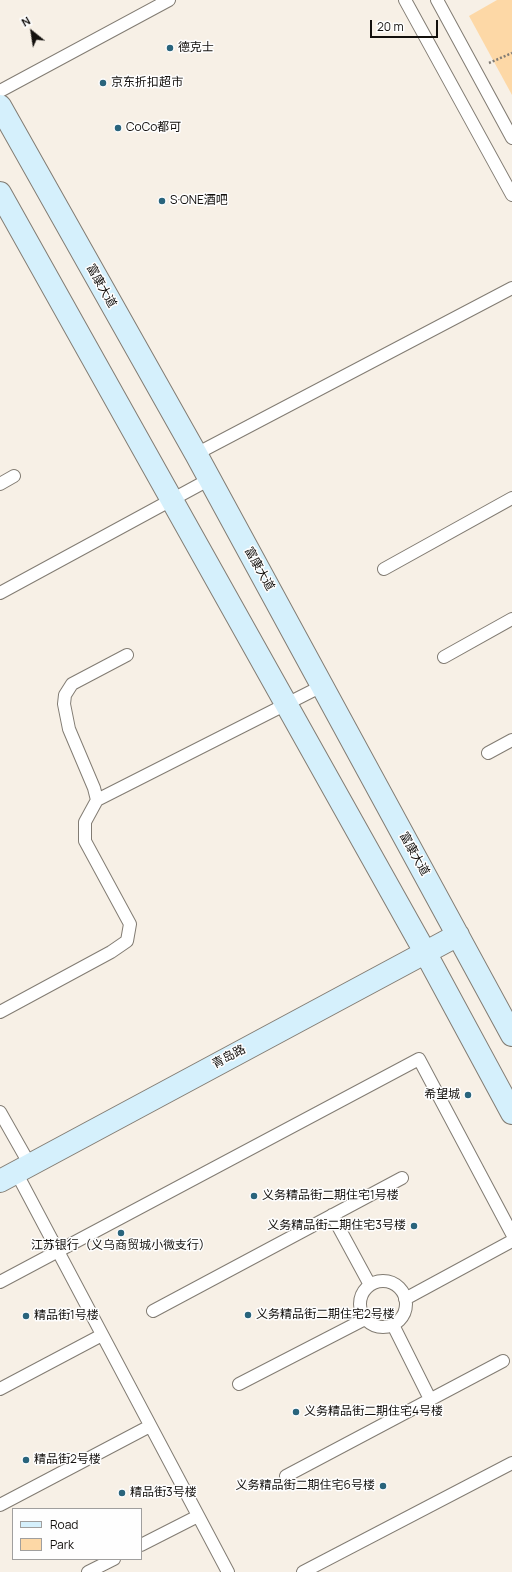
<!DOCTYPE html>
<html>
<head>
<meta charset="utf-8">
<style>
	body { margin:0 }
	#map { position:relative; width:512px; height:1572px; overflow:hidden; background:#f7f0e6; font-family:Manrope,sans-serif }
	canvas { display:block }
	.legend { position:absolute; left:12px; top:1508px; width:130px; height:52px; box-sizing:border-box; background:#fefefe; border:1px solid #a09f9e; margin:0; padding:5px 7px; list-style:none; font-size:12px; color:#13100d }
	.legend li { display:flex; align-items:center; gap:8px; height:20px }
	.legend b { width:20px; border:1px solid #a09f9e }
	.north { position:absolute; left:12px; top:12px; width:40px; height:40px; -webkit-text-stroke:3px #fefefe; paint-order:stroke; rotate:330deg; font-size:11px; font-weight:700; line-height:16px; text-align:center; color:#13100d }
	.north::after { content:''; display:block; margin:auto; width:14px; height:18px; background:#13100d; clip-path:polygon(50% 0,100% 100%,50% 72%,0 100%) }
	.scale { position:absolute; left:370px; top:20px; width:68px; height:18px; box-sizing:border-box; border:2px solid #13100d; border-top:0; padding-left:5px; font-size:12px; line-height:14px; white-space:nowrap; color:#13100d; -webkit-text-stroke:3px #fefefe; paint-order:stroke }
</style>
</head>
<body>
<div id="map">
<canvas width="512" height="1572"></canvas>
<ul class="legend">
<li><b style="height:5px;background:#d5f0fc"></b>Road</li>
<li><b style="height:11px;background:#fdd8a6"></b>Park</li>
</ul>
<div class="north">N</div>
<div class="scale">20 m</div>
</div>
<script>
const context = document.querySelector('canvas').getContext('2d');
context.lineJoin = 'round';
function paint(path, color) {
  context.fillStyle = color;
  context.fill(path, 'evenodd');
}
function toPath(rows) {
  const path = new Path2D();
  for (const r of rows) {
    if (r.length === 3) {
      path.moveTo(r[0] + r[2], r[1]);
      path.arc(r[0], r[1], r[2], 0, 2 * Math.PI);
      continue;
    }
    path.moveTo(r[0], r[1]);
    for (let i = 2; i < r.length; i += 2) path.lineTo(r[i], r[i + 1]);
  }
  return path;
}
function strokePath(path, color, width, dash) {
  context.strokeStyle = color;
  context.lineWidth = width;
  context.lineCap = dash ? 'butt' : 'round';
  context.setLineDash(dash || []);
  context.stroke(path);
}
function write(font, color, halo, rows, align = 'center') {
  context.font = font + ' Manrope,"Noto Sans SC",sans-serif';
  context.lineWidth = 3;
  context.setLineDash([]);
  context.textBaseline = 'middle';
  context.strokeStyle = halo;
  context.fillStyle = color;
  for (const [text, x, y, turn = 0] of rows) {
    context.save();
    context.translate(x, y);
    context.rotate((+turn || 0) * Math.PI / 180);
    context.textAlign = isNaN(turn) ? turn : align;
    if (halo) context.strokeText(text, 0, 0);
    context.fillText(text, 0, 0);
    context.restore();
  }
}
paint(toPath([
	[497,0,512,0,512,95,469,16]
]), '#fdd8a6');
const lane = toPath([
	[405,0,512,195],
	[437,0,512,138],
	[0,91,169,0],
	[196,454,512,288],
	[0,484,14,476],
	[384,569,512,498],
	[0,593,210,479],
	[444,657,512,619],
	[488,753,512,740],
	[97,800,322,686],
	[0,1012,111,952,127,941,130,924,85,841,85,822,97,800,94,788,69,729,64,704,65,695,72,684,127,655],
	[0,1112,30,1165],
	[16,1172,228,1572],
	[332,1215,370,1285],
	[383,1304,23],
	[0,1282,419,1059,512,1234],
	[405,1299,512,1241],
	[153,1311,402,1178],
	[393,1325,430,1399],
	[239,1384,365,1319],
	[0,1389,102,1335],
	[286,1476,503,1361],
	[0,1505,150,1426],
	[141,1545,198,1516],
	[88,1572,114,1559],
	[303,1572,512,1463]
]);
const secondary = toPath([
	[0,106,196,454,512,1035],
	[0,193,425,952,512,1113],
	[0,1181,458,935]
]);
strokePath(lane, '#827c73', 14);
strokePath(secondary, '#827c73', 24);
strokePath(toPath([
	[489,63,512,53]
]), '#817c75', 2.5, [2, 2]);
strokePath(lane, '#fff', 12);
strokePath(secondary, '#d5f0fc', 22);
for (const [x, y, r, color] of [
	[170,48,4,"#29647c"],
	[103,83,4,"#29647c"],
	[118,128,4,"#29647c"],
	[162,201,4,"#29647c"],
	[468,1095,4,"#29647c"],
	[254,1196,4,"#29647c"],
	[414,1226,4,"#29647c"],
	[121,1233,4,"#29647c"],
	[248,1315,4,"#29647c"],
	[26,1316,4,"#29647c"],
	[296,1412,4,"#29647c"],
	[26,1460,4,"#29647c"],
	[383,1486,4,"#29647c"],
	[122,1493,4,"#29647c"]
]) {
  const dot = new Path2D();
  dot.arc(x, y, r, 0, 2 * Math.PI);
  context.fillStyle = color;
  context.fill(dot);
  strokePath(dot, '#fefefe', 1.5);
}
write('12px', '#13100d', '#fefefe', [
	["德克士",178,48],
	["京东折扣超市",111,83],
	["CoCo都可",126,128],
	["S·ONE酒吧",170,201],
	["希望城",460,1095,"right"],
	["义务精品街二期住宅1号楼",262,1196],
	["义务精品街二期住宅3号楼",406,1226,"right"],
	["江苏银行（义乌商贸城小微支行）",121,1246,"center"],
	["义务精品街二期住宅2号楼",256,1315],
	["精品街1号楼",34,1316],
	["义务精品街二期住宅4号楼",304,1412],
	["精品街2号楼",34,1460],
	["义务精品街二期住宅6号楼",375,1486,"right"],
	["精品街3号楼",130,1493]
], 'left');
write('12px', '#13100d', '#fefefe', [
	["富康大道",101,286,61],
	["富康大道",259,569,61],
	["富康大道",414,854,61],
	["青岛路",229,1057,-28]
]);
</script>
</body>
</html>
